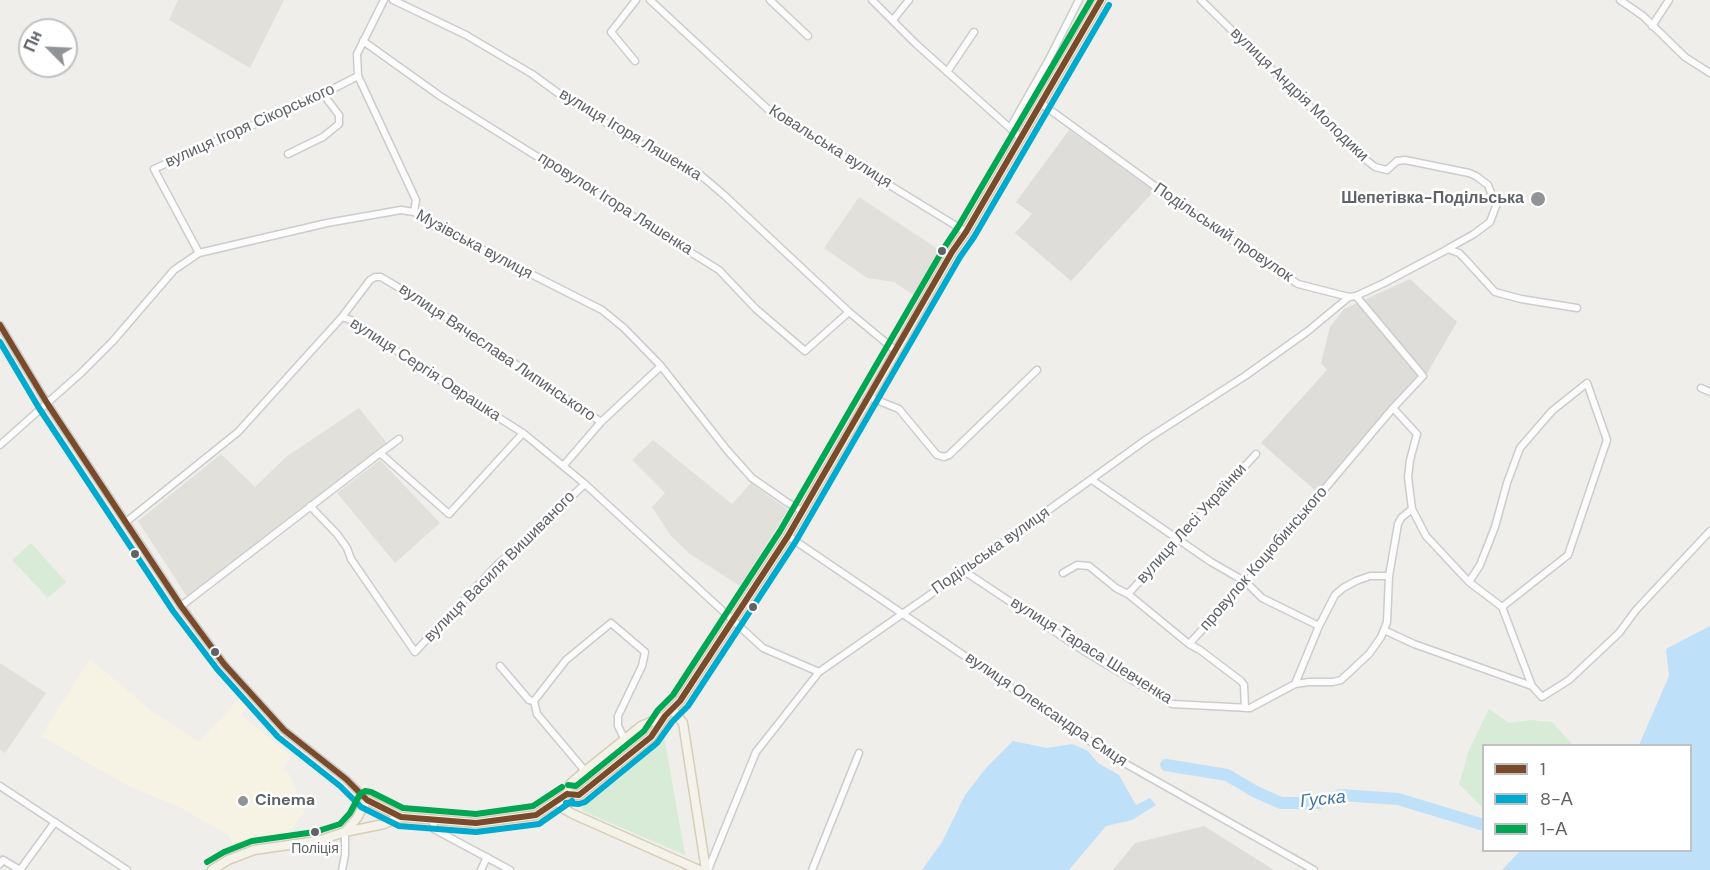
<!DOCTYPE html>
<html>
<head>
<meta charset="utf-8">
<style>
	body { margin:0 }
	#map { position:relative; width:1710px; height:870px; overflow:hidden; background:#efeeea; font-family:"DM Sans",sans-serif }
	canvas { display:block }
	.legend { position:absolute; left:1482px; top:744px; width:210px; height:108px; box-sizing:border-box; background:#fff; border:2px solid #bfc1c3; margin:0; padding:8px 10px; list-style:none; font-size:18px; color:#5f6368 }
	.legend li { display:flex; align-items:center; gap:12px; height:30px }
	.legend b { width:30px; border:2px solid #bfc1c3 }
	.north { position:absolute; left:18px; top:18px; width:60px; height:60px; box-sizing:border-box; background:#fff; border:2px solid #bfc1c3; border-radius:50%; rotate:294deg; font-size:16px; font-weight:700; line-height:24px; text-align:center; color:#5f6368 }
	.north::after { content:''; display:block; margin:auto; width:21px; height:27px; background:#919496; clip-path:polygon(50% 0,100% 100%,50% 72%,0 100%) }
</style>
</head>
<body>
<div id="map">
<canvas width="1710" height="870"></canvas>
<ul class="legend">
<li><b style="height:8px;background:#7a4b2a"></b>1</li>
<li><b style="height:8px;background:#00a9ce"></b>8-А</li>
<li><b style="height:8px;background:#00a651"></b>1-А</li>
</ul>
<div class="north">Пн</div>
</div>
<script>
const context = document.querySelector('canvas').getContext('2d');
context.lineJoin = 'round';
function paint(path, color) {
  context.fillStyle = color;
  context.fill(path, 'evenodd');
}
function toPath(rows) {
  const path = new Path2D();
  for (const r of rows) {
    path.moveTo(r[0], r[1]);
    for (let i = 2; i < r.length; i += 2) path.lineTo(r[i], r[i + 1]);
  }
  return path;
}
function strokePath(path, color, width, dash) {
  context.strokeStyle = color;
  context.lineWidth = width;
  context.lineCap = dash ? 'butt' : 'round';
  context.setLineDash(dash || []);
  context.stroke(path);
}
function write(font, color, halo, rows, align = 'center') {
  context.font = font + ' "DM Sans",sans-serif';
  context.lineWidth = 5;
  context.setLineDash([]);
  context.textBaseline = 'middle';
  context.strokeStyle = halo;
  context.fillStyle = color;
  for (const [text, x, y, turn = 0] of rows) {
    context.save();
    context.translate(x, y);
    context.rotate((+turn || 0) * Math.PI / 180);
    context.textAlign = isNaN(turn) ? turn : align;
    if (halo) context.strokeText(text, 0, 0);
    context.fillText(text, 0, 0);
    context.restore();
  }
}
paint(toPath([
	[90,659,153,712,199,742,240,698,249,706,241,715,291,755,282,769,290,775,304,812,289,832,235,847,229,835,181,808,127,785,41,736]
]), '#f7f3e4');
paint(toPath([
	[1069,130,1154,191,1071,281,1015,233,1032,214,1016,202],
	[1410,279,1457,322,1425,377,1317,492,1261,443,1327,370,1321,363,1330,327,1344,309],
	[1204,826,1274,870,1113,870,1135,843]
]), '#dfddda');
paint(toPath([
	[178,0,284,0,250,68,169,20],
	[859,197,941,251,915,296,894,282,867,278,824,248],
	[359,408,387,443,300,509,188,598,138,521,221,454,255,487,286,457],
	[653,440,732,504,751,483,788,510,740,586,690,554,671,536,652,507,665,493,632,460],
	[380,460,440,523,395,563,337,493],
	[0,663,46,693,5,753,0,750]
]), '#e2e0da');
paint(toPath([
	[31,543,66,582,48,598,12,560],
	[1489,709,1509,723,1530,720,1552,722,1573,745,1484,746,1483,808,1459,784,1469,750],
	[664,736,685,855,583,811,581,802]
]), '#d8ebd6');
paint(toPath([
	[1710,626,1710,870,1502,870,1520,851,1690,850,1690,746,1639,745,1669,676,1666,649],
	[1013,741,1047,748,1072,744,1088,751,1098,763,1119,775,1136,805,1150,798,1156,805,1132,820,1106,826,1069,870,922,870,942,842,965,795,986,768]
]), '#bfe0f9');
strokePath(toPath([
	[1166,765,1227,775,1256,792,1281,803,1318,803,1341,795,1398,799,1484,825]
]), '#bfe0f9', 12);
const minor = toPath([
	[393,0,466,35,532,74,562,96,637,142,697,172,724,195,849,312,896,351],
	[650,0,772,113,966,232],
	[770,0,808,36],
	[872,0,915,43,1021,138],
	[1201,0,1355,151,1375,167,1387,170,1397,161,1405,160,1469,173,1476,176,1488,185,1496,206,1490,222,1474,234,1449,248],
	[1620,0,1643,16,1685,57,1710,73],
	[893,20,909,0],
	[1652,26,1669,0],
	[363,41,440,96,719,270,756,309,805,351,849,312],
	[635,61,611,32,636,0],
	[947,72,974,32],
	[358,76,416,200,414,212],
	[1042,104,1200,219,1298,284,1349,297,1356,296,1384,283,1448,249,1459,253,1464,258,1495,292,1521,299,1577,308],
	[1010,128,1048,61,1079,0],
	[288,154,323,137,339,124,339,115,323,94],
	[199,253,154,169,323,94,358,76,357,54,384,0],
	[342,317,370,280,375,277,381,277,436,310,601,422],
	[0,325,47,403,135,536,181,606,224,664,284,730,346,779,367,800],
	[1701,388,1710,392],
	[869,397,899,409,937,455,944,457,949,455,1037,370],
	[1393,408,1417,434,1410,460,1408,477,1412,509,1426,536,1469,582,1502,607],
	[0,445,81,373,113,341,174,270,199,253,327,223,401,210,414,212,438,227,602,310,624,328,661,366,727,450,752,478,788,503,802,511],
	[380,453,399,439],
	[564,465,601,422,661,366],
	[1092,480,1211,562,1246,582,1262,598,1319,626],
	[310,506,337,534,347,548,351,559,415,652,497,565,585,484],
	[126,522,238,432,342,317,351,320,455,390,523,433,585,484,763,648,819,672],
	[788,536,1112,756,1314,870],
	[964,571,1084,651,1172,704,1250,708,1295,684,1309,682,1333,682,1341,680,1369,654,1381,637,1387,622,1389,576,1398,524,1401,518,1412,509],
	[1063,573,1077,565,1089,566,1116,588,1128,594,1189,644,1246,582,1393,408,1423,376,1356,296],
	[1469,582,1480,565,1495,527,1507,483,1520,448,1552,411,1587,383,1607,440,1568,555,1502,607,1532,686],
	[1128,594,1256,454],
	[181,606,380,453,449,514,523,433],
	[1384,630,1414,644,1532,686,1542,697,1569,680,1619,633,1636,610,1710,531],
	[1189,644,1200,650,1241,681,1244,685,1245,708],
	[500,666,529,700,534,701],
	[1295,684,1319,626,1335,595,1343,588,1356,581,1370,576,1389,576],
	[585,771,537,714,534,701,566,660,611,623,645,652,642,666,618,716,618,726,625,740],
	[0,786,127,870],
	[433,821,434,829,510,870],
	[0,864,3,860,20,870,55,822],
	[342,870,345,855,345,832],
	[481,870,487,857],
	[708,870,756,752,819,672,964,571,1147,439,1245,376,1308,331,1349,297],
	[812,870,859,753]
]);
const major = toPath([
	[672,709,683,723,706,870],
	[567,794,579,795,651,737,665,716,680,701,788,536,896,351,952,252,966,232,1101,0],
	[567,794,570,784,585,771,641,726,665,716],
	[557,801,564,809,573,814,699,870],
	[345,832,357,818,367,800,401,817,476,823,536,815,567,794],
	[212,870,228,860,254,850,317,841,345,832,384,824,401,817]
]);
strokePath(minor, '#cbcccc', 9);
strokePath(major, '#d7ceb8', 11);
strokePath(minor, '#fdfcfc', 6);
strokePath(major, '#f4f2e9', 8);
strokePath(toPath([
	[0,325,47,403,181,606,224,664,284,730,346,779,367,800,401,817,476,823,536,815,567,794],
	[567,794,579,795,651,737,665,716,680,701,788,536,952,252,966,232,1101,0]
]), '#7a4b2a', 6);
strokePath(toPath([
	[0,342,39,408,173,611,217,669,278,737,340,786,361,807,399,826,476,832,539,824,572,801],
	[566,803,579,804,585,802,657,743,672,722,688,706,796,541,960,257,974,237,1109,5]
]), '#00a9ce', 6);
strokePath(toPath([
	[568,785,576,786,644,731,658,710,673,695,780,531,944,248,958,227,1091,0],
	[207,862,224,852,252,841,315,832,340,824,350,813,360,794,365,791,371,792,403,808,476,814,533,806,562,787]
]), '#00a651', 6);
for (const [x, y, r, color] of [
	[1538,199,8,"#919496"],
	[942,251,5,"#5f6368"],
	[135,554,5,"#5f6368"],
	[753,607,5,"#5f6368"],
	[215,652,5,"#5f6368"],
	[243,801,6,"#919496"],
	[315,832,5,"#5f6368"]
]) {
  const dot = new Path2D();
  dot.arc(x, y, r, 0, 2 * Math.PI);
  context.fillStyle = color;
  context.fill(dot);
  strokePath(dot, '#fff', 2);
}
write('14px', '#5f6368', '#fff', [
	["Поліція",315,849]
]);
write('16px', '#5f6368', '#fff', [
	["вулиця Андрія Молодики",1299,95,44],
	["вулиця Ігоря Сікорського",250,126,-24],
	["вулиця Ігоря Ляшенка",630,135,31],
	["Ковальська вулиця",830,147,32],
	["провулок Ігора Ляшенка",615,204,32],
	["Подільський провулок",1223,233,34],
	["Музівська вулиця",474,245,28],
	["вулиця Вячеслава Липинського",497,353,34],
	["вулиця Сергія Оврашка",425,370,33],
	["вулиця Лесі Українки",1192,524,-48],
	["Подільська вулиця",991,551,-35],
	["провулок Коцюбинського",1264,559,-49],
	["вулиця Василя Вишиваного",500,567,-45],
	["вулиця Тараса Шевченка",1091,651,32],
	["вулиця Олександра Ємця",1046,710,34]
]);
write('bold 16px', '#5f6368', '#fff', [
	["Шепетівка-Подільська",1524,199],
	["Cinema",255,801,"left"]
], 'right');
write('italic 18px', '#4174aa', '#fff', [
	["Гуска",1323,800,-6]
]);
</script>
</body>
</html>
